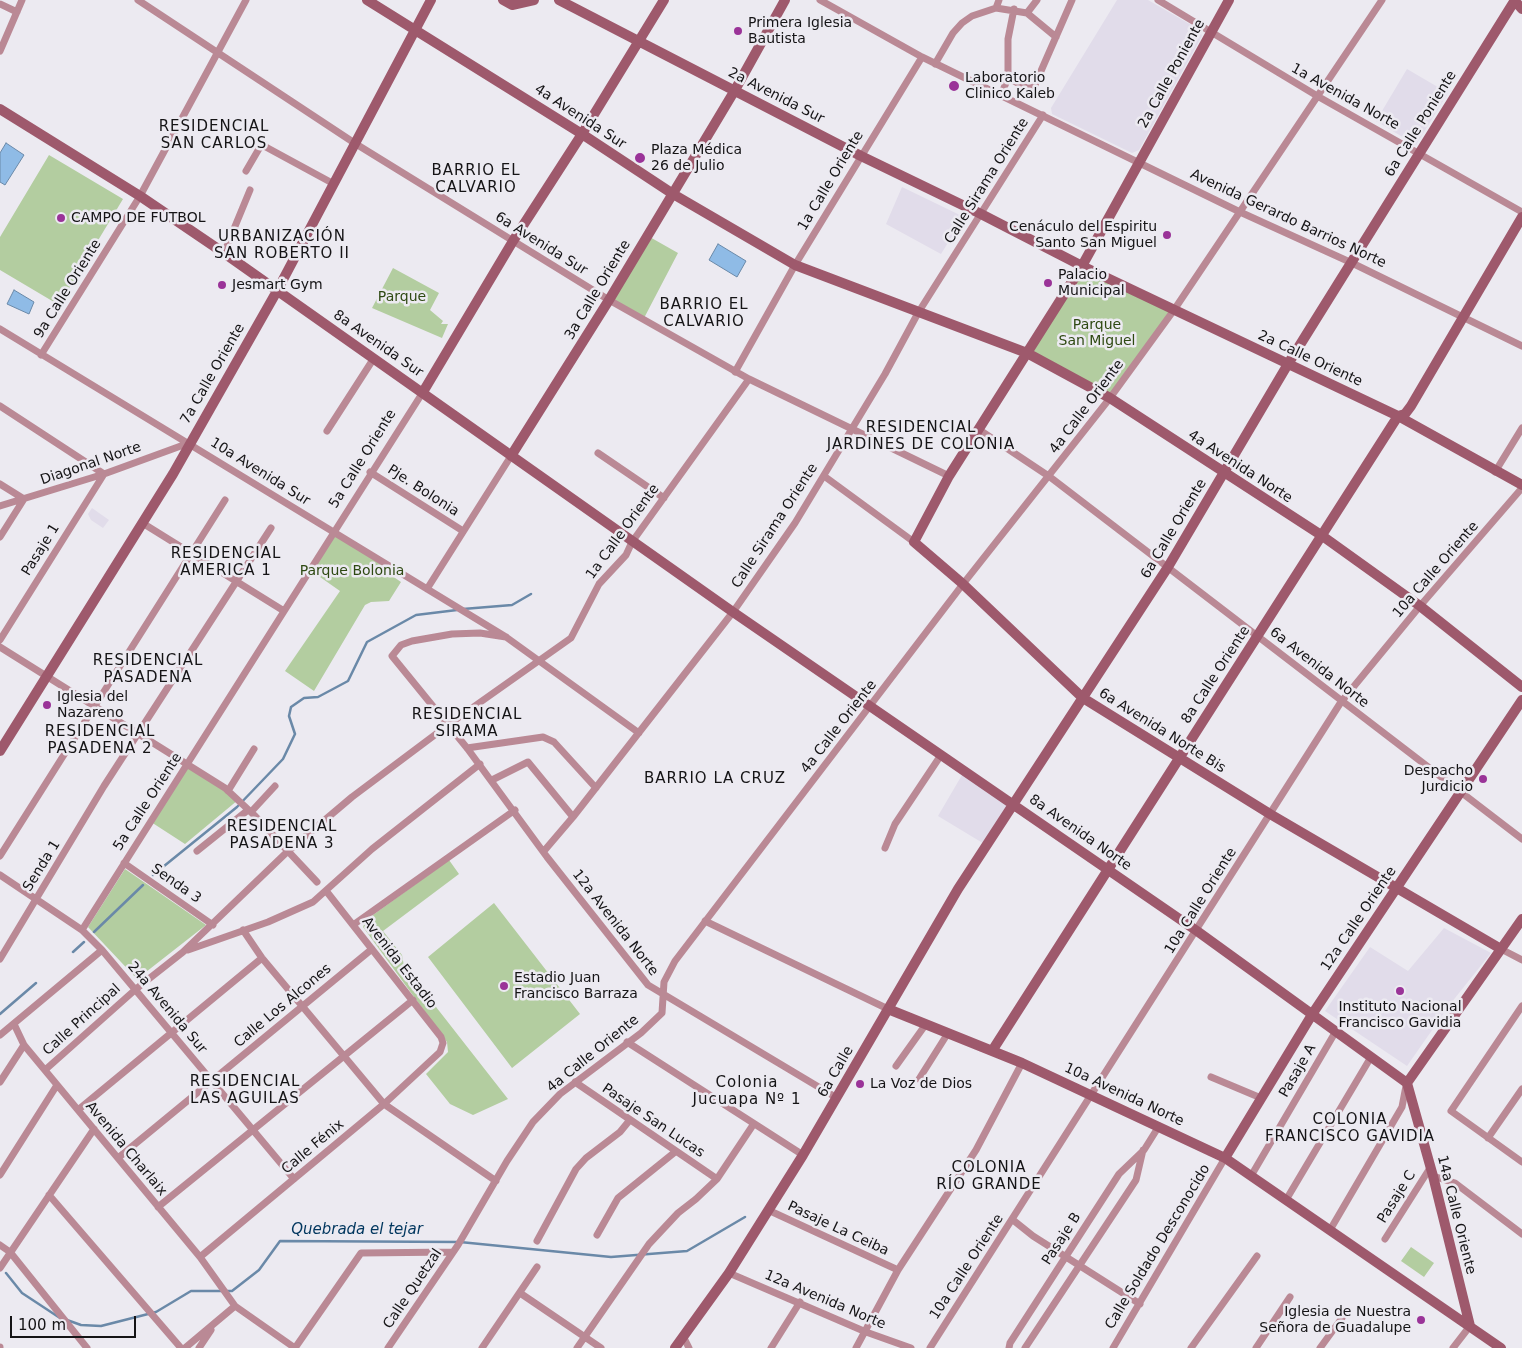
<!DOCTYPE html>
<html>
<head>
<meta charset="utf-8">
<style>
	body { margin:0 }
	#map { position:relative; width:1522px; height:1348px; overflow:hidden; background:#eceaf1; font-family:"DejaVu Sans",sans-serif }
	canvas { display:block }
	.scale { position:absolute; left:10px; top:1316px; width:126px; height:22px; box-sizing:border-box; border:2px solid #151416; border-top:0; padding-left:6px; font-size:15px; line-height:18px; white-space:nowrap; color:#151416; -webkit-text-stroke:4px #eceaf1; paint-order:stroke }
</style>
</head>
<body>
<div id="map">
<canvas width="1522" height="1348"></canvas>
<div class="scale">100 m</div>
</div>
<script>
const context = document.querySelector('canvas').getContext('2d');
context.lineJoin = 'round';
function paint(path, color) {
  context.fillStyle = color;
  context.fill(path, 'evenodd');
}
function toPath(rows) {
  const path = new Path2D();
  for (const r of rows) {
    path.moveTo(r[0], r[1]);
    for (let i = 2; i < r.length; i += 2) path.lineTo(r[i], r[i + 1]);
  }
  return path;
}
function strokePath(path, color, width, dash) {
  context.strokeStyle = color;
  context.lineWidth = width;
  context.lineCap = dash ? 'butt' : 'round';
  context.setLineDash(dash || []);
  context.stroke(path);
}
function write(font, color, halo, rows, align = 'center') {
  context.font = font + ' "DejaVu Sans",sans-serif';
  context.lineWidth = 5;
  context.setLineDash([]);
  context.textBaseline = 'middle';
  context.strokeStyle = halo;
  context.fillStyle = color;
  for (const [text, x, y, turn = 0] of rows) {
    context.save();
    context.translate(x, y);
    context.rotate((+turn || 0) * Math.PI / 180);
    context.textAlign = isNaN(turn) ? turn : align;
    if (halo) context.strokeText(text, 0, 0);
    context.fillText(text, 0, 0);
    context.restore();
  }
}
paint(toPath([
	[1117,0,1148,0,1200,30,1202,36,1139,150,1132,153,1052,114,1051,108],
	[1407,69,1448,93,1416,145,1376,121],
	[902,187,964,217,941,254,886,224],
	[92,508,109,520,103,528,91,520,88,514],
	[962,775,1010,807,986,845,938,816],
	[1444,928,1491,953,1451,1003,1407,1066,1325,1011,1370,947,1408,971]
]), '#e1dcea');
paint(toPath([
	[49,155,123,199,59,305,0,270,0,237],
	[648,236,678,253,643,320,612,302],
	[1082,266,1174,310,1110,398,1027,353],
	[393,268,439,293,430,310,443,321,441,324,448,324,442,338,372,308],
	[333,533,387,566,385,571,401,582,389,601,371,602,365,605,314,691,285,671,340,591,310,570],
	[188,765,238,800,185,844,151,822],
	[449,860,459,874,383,931,402,955,404,966,508,1099,473,1115,450,1104,426,1074,448,1052,447,1042,363,927,366,920],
	[125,869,206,925,137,979,88,927],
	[494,903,580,1014,512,1068,428,957],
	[1411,1247,1434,1263,1424,1277,1401,1261]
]), '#b3cda0');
const water = toPath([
	[6,143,24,155,5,185,0,182,0,153,6,143],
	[718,244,746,261,737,277,709,260,718,244],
	[14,290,34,302,29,314,7,304,14,290]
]);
paint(water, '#8fbbe6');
strokePath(water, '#6a89a8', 1);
strokePath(toPath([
	[463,609,512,605,531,594],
	[153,875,237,807,283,759,295,734,289,716,291,707,304,698,318,697,348,681,367,642,416,615,457,610],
	[94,932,143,885],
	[73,952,84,942],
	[0,1014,36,983],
	[6,1273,22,1293,60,1318],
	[227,1291,232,1291,259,1270,280,1241,460,1242,611,1257,687,1251,745,1217],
	[67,1320,81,1325,101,1326,156,1312,191,1291,221,1291]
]), '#6a89a8', 2.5);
strokePath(toPath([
	[138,0,356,144,609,300,749,379,949,476],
	[820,0,922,57,1240,212,1352,263,1522,346],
	[1158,0,1319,97,1522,212],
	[0,4,17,12],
	[996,8,999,0],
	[1027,13,1037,0],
	[0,51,22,0],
	[935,64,953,33,962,23,972,16,996,8,1027,13,1056,37],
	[1008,78,1027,88,1034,87,1072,0],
	[1001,95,1008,78,1008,39,1014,9],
	[246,171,260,147,264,146,334,184],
	[224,253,250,190],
	[0,329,506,637,639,733],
	[41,355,140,196,246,0],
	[735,372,795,265,922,57],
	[0,406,104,474,0,640],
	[978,429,1050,477,1522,839],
	[327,431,374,358],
	[598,453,664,498],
	[370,472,463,531],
	[1495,472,1522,428],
	[824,476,914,542],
	[0,484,24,499,0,537],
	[0,506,104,474,189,443],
	[144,524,284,611],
	[427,589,511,456],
	[506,637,480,633,452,634,412,641,401,645,392,656,467,748,547,857,648,985,837,1098],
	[0,647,225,788,254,815,317,882],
	[467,748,543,737,554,742,596,788],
	[492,780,528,762,573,817],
	[228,791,254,749],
	[251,812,275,786],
	[885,848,895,824,941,755],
	[197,851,248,810],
	[544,851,573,817,733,612,795,523,885,374,918,313,1043,115],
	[0,856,225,500],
	[124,863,213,925],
	[0,875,82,930,102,950,294,1179],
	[705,921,888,1009],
	[353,925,515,810],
	[82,930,423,392],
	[243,930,262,958,384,1104,496,1181],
	[1501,949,1522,960],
	[188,950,268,922,313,902,372,849,480,764],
	[0,959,104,786,271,528],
	[1522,1006,1451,1111,1522,1162],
	[14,1024,24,1045,200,1257,235,1306,295,1348],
	[0,1035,102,950],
	[627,1042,803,1155],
	[896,1066,926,1024],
	[45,1070,136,989,183,952,287,852,352,797,448,725,571,638,599,584,626,555,632,542,749,379],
	[1211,1077,1261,1098],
	[919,1079,948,1033],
	[0,1082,24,1045],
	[575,1082,717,1179],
	[78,1110,262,958],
	[1488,1138,1522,1089],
	[118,1158,372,949],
	[0,1175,57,1085],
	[1251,1176,1336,1031],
	[1433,1176,1455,1183,1522,1234],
	[49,1195,181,1348],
	[1286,1200,1371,1057],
	[158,1207,413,1000],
	[768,1210,898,1270],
	[1013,1220,1033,1236,1140,1304],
	[1330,1230,1402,1107,1406,1086],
	[597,1235,618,1198,675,1152],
	[1385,1239,1430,1168],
	[537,1241,576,1169,586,1158,620,1132,629,1121],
	[0,1245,10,1252,87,1348],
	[200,1257,384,1104,440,1052,443,1043,441,1037,327,892],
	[0,1268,94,1129],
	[729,1273,866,1332,911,1348],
	[520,1293,601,1348],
	[683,1336,689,1348],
	[0,1347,0,1348],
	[185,1348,235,1306],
	[199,1348,211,1330],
	[295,1348,361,1253,453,1252],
	[388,1348,458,1245,507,1161,533,1122,560,1094,641,1033,662,1013,664,982,675,961,963,584,1110,398,1174,310,1382,0],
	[482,1348,537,1267],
	[577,1348,649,1244,678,1213,696,1199,717,1179,753,1125],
	[771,1348,800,1302],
	[856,1348,898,1270,976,1150,1022,1063],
	[930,1348,1341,702,1420,606,1522,488],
	[1009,1348,1010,1343,1119,1174,1144,1150,1159,1126],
	[1025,1348,1136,1180,1143,1150],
	[1113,1348,1225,1158],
	[1191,1348,1257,1256],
	[1256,1348,1290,1297],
	[1320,1348,1342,1318],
	[1453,1348,1470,1326]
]), '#ba8995', 7);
strokePath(toPath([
	[367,0,582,134,673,194,795,265,1027,353,1110,398,1321,535,1420,606,1522,687],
	[503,0,512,5,534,0],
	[559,0,861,156,981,214,1082,266,1398,416,1522,485],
	[1229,0,1082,266,949,476,914,542,963,584,1083,698,1270,814,1501,949],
	[1514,0,1522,9],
	[0,109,140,196,224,253,733,612,1197,931,1407,1083],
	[423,392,513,241,582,134,664,0],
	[511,456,609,300,735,90,785,0],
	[0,751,173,474,277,291,431,0],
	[888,1009,1022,1063,1225,1158,1501,1348],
	[992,1051,1398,416,1405,414,1411,406,1522,217],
	[1407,1083,1433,1176,1470,1326],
	[1407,1083,1522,919],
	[1225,1158,1313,1013,1522,700],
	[675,1348,729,1273,803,1155,958,889,1168,567,1288,364,1515,0]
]), '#9e596c', 10);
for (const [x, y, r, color] of [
	[738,31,5,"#9a3398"],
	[954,86,6,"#9a3398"],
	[640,158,6,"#9a3398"],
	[61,218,5,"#9a3398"],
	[1167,235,5,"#9a3398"],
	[1048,283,5,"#9a3398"],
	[222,285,5,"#9a3398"],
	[47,705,5,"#9a3398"],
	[1483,779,5,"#9a3398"],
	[504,986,5,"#9a3398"],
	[1400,991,5,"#9a3398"],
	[860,1084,5,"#9a3398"],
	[1421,1320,5,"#9a3398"]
]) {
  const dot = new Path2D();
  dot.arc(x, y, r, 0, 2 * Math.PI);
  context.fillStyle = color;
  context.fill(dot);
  strokePath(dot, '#eceaf1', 2);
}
write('14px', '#151416', '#eceaf1', [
	["Primera Iglesia",748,23],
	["Bautista",748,39],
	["Laboratorio",965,78],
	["Clinico Kaleb",965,94],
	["Plaza Médica",651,150],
	["26 de Julio",651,166],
	["CAMPO DE FUTBOL",71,218],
	["Cenáculo del Espiritu",1157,227,"right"],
	["Santo San Miguel",1157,243,"right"],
	["Palacio",1058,275],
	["Municipal",1058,291],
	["Jesmart Gym",232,285],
	["Iglesia del",57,697],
	["Nazareno",57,713],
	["Despacho",1473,771,"right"],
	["Jurdicio",1473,787,"right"],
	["Estadio Juan",514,978],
	["Francisco Barraza",514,994],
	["Instituto Nacional",1400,1007,"center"],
	["Francisco Gavidia",1400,1023,"center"],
	["La Voz de Dios",870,1084],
	["Iglesia de Nuestra",1411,1312,"right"],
	["Señora de Guadalupe",1411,1328,"right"]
], 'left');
write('14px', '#151416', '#eceaf1', [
	["2a Calle Poniente",1172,74,-61],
	["2a Avenida Sur",776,96,27],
	["1a Avenida Norte",1345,97,29],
	["4a Avenida Sur",580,117,33],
	["6a Calle Poniente",1421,124,-58],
	["1a Calle Oriente",831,181,-59],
	["Calle Sirama Oriente",987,181,-58],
	["Avenida Gerardo Barrios Norte",1288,219,25],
	["6a Avenida Sur",541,244,32],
	["9a Calle Oriente",68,289,-58],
	["3a Calle Oriente",598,290,-59],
	["8a Avenida Sur",378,344,35],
	["2a Calle Oriente",1310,359,25],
	["7a Calle Oriente",213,374,-60],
	["4a Calle Oriente",1087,407,-53],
	["5a Calle Oriente",363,459,-58],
	["Diagonal Norte",91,464,-19],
	["4a Avenida Norte",1240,467,33],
	["10a Avenida Sur",260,472,32],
	["Pje. Bolonia",423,491,33],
	["Calle Sirama Oriente",775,526,-57],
	["6a Calle Oriente",1174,529,-59],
	["1a Calle Oriente",623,532,-54],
	["Pasaje 1",41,550,-58],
	["10a Calle Oriente",1436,570,-49],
	["6a Avenida Norte",1319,668,38],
	["8a Calle Oriente",1216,675,-57],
	["4a Calle Oriente",839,727,-52],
	["6a Avenida Norte Bis",1162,731,32],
	["5a Calle Oriente",148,802,-57],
	["8a Avenida Norte",1080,833,35],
	["Senda 1",42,866,-58],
	["Senda 3",176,884,35],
	["10a Calle Oriente",1201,901,-58],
	["12a Calle Oriente",1359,919,-56],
	["12a Avenida Norte",615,923,52],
	["Avenida Estadio",399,963,52],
	["Calle Los Alcones",283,1006,-40],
	["24a Avenida Sur",167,1008,50],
	["Calle Principal",82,1020,-42],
	["4a Calle Oriente",593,1054,-39],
	["Pasaje A",1298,1071,-60],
	["6a Calle",836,1072,-60],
	["10a Avenida Norte",1124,1095,25],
	["Pasaje San Lucas",653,1121,34],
	["Calle Fénix",313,1147,-40],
	["Avenida Charlaix",126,1149,50],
	["Pasaje C",1397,1197,-58],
	["14a Calle Oriente",1456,1215,76],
	["Pasaje La Ceiba",838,1229,25],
	["Pasaje B",1062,1239,-57],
	["Calle Soldado Desconocido",1158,1247,-59],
	["10a Calle Oriente",967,1267,-57],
	["Calle Quetzal",413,1289,-56],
	["12a Avenida Norte",825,1300,23]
]);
write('14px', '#2e4912', '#eceaf1', [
	["Parque",402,297],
	["Parque",1097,325],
	["San Miguel",1097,341],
	["Parque Bolonia",352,571]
]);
context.letterSpacing = '1px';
write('15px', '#151416', '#eceaf1', [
	["RESIDENCIAL",214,127],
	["SAN CARLOS",214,144],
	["BARRIO EL",476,171],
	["CALVARIO",476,188],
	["URBANIZACIÓN",282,237],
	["SAN ROBERTO II",282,254],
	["BARRIO EL",704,305],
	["CALVARIO",704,322],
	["RESIDENCIAL",921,428],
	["JARDINES DE COLONIA",921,445],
	["RESIDENCIAL",226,554],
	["AMERICA 1",226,571],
	["RESIDENCIAL",148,661],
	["PASADENA",148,678],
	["RESIDENCIAL",467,715],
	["SIRAMA",467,732],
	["RESIDENCIAL",100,732],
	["PASADENA 2",100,749],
	["BARRIO LA CRUZ",715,779],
	["RESIDENCIAL",282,827],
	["PASADENA 3",282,844],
	["RESIDENCIAL",245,1082],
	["LAS AGUILAS",245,1099],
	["Colonia",747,1083],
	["Jucuapa Nº 1",747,1100],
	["COLONIA",1350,1120],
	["FRANCISCO GAVIDIA",1350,1137],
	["COLONIA",989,1168],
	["RÍO GRANDE",989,1185]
]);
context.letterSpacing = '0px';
write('italic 15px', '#01365e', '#eceaf1', [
	["Quebrada el tejar",357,1230]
]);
</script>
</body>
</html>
